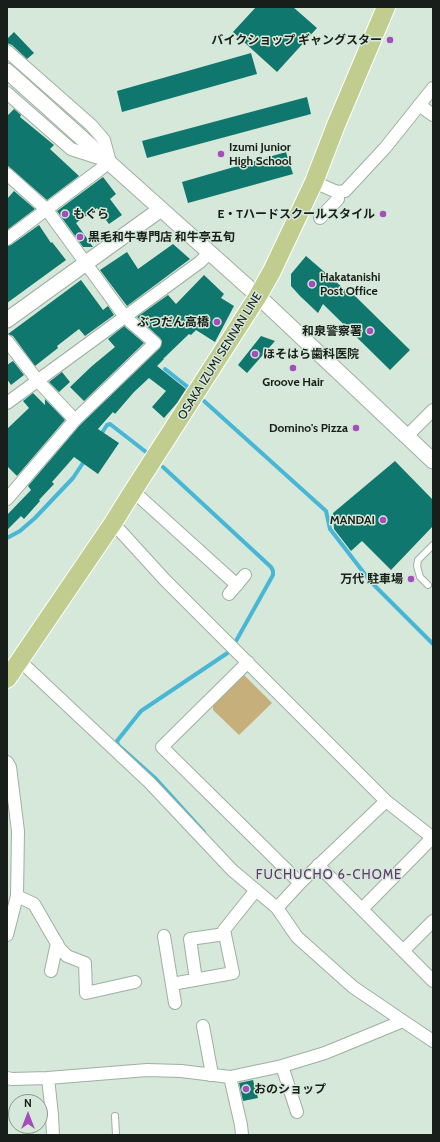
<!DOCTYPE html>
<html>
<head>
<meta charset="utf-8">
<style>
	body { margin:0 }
	#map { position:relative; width:440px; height:1142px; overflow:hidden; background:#d5e8d9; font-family:Cabin,sans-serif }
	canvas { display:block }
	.frame { position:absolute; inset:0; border:8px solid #181f1a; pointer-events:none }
	.north { position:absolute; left:8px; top:1094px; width:40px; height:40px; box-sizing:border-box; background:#d5e8d9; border:1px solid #89988d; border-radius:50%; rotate:0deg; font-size:11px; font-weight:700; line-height:16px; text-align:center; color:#181f1a }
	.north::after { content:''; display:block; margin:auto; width:14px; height:18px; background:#a44ebc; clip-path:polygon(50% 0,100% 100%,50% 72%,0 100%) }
</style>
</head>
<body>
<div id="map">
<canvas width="440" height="1142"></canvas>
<div class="frame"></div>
<div class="north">N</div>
</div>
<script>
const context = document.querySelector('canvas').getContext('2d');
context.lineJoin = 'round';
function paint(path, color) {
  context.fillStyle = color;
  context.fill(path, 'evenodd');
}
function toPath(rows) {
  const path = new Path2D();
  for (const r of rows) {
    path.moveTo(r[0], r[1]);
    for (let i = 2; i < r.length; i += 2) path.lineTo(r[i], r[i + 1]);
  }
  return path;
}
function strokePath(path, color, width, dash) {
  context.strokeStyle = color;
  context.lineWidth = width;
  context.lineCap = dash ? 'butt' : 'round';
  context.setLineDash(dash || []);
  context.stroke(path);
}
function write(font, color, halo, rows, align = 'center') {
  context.font = font + ' Cabin,"Noto Sans JP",sans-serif';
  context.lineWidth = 3;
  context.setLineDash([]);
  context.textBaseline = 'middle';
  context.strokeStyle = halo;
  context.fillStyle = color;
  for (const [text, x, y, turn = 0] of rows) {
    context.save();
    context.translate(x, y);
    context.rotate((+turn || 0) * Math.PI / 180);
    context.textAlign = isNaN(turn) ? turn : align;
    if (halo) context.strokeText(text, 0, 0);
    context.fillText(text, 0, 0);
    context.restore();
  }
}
paint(toPath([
	[243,674,272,703,239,735,213,710,213,705]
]), '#c7af7b');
strokePath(toPath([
	[165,369,189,388],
	[204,401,326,511,330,529,371,582,433,644],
	[100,436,107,425,110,424,146,452],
	[163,467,271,567,273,571,273,575,236,641],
	[7,538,20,531,35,518,73,478,85,460],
	[204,832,156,779,118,745,117,741,141,711,229,652]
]), '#47b7d5', 4);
paint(toPath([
	[256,7,293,7,317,28,277,72,233,32],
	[14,32,34,53,27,59,12,45,7,43,7,39],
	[251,53,257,74,122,112,117,91],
	[307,97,311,114,147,158,142,141],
	[14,109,21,115,20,117,54,145,50,149,79,176,47,200,7,165,7,116],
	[286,152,293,174,188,203,182,182],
	[103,177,116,194,110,199,122,215,109,224,97,208,76,223,93,247,83,247,57,211],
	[14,191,35,209,7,230,7,199],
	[39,225,51,243,52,242,66,260,7,303,7,246,11,245],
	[173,244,190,259,127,306,100,270,127,252,138,269],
	[306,256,350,294,352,293,410,350,390,370,323,304,318,313,300,296,291,286,291,274],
	[204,275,224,294,221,298,234,306,215,342,196,330,191,335,189,334,163,359,164,359,157,366,186,389,177,403,164,418,152,407,166,391,149,378,134,392,115,414,113,412,98,429,119,443,98,474,74,457,52,482,54,484,39,500,40,501,24,519,21,516,7,530,7,515,31,490,28,486,80,425,160,348,162,341,160,338,137,317,168,295,176,304],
	[81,280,103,310,108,306,114,315,85,336,79,329,57,346,58,348,35,366,13,336,8,334],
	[124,326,144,343,84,401,70,387,92,366,115,347,108,339],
	[261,336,275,341,247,373,238,365],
	[13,361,24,375,11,385,7,379,7,365],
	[62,372,70,382,59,392,49,382],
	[33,393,45,405,45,399,65,420,17,476,7,466,7,429,29,408,23,401],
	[395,461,433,500,433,526,391,570,362,541,351,551,334,529,333,513],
	[253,1080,258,1098,243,1101,239,1083]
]), '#10776e');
const service = toPath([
	[428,585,420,577,417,566,418,560,433,545],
	[115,1116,116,1135]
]);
const minor = toPath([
	[7,51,91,125,104,140,110,162],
	[7,93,71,149,105,160],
	[419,105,433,115],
	[7,174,47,210,125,317,155,343,75,420],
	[314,182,337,192,345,191,385,148,433,88],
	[320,218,338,199,337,192],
	[7,239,110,162],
	[7,341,38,381,75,420,7,499],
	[7,403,200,262,209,253],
	[407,436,433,410],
	[133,491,237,585],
	[113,523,165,580,386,801,433,838],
	[229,594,245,575],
	[19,660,150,783,232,870,277,908],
	[248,662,162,747,300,883],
	[7,762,10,767,18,831,17,896,7,935],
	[386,801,300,883,277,908,297,937,353,987,403,1021],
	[318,865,433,981],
	[17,896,34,904,60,949,67,956,85,963,86,993,135,982],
	[362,909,433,837],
	[164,936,175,1003],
	[403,951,433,921],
	[51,971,57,943],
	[196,980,190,939,225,934],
	[172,984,233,973,224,930,256,890],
	[203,1026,211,1069,210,1075],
	[282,1066,297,1112],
	[230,1077,241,1125,242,1135],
	[7,1078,12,1079,48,1078,147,1070,181,1071,230,1077,282,1066,325,1053,403,1021,433,1041],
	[48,1078,52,1115,53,1135]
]);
const tertiary = toPath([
	[7,71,258,296,433,461],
	[7,320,161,209]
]);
const primary = toPath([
	[7,679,113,523,133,491,258,296,272,271,314,182,336,125,386,7]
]);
strokePath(service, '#9eb0a2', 8);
strokePath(minor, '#9eb0a2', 14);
strokePath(tertiary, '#9eb0a2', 17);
strokePath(primary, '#fff', 20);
strokePath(service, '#fff', 6);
strokePath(minor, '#fff', 12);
strokePath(tertiary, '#fff', 15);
strokePath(primary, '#c0cd8e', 18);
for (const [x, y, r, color] of [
	[390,40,4,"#a44ebc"],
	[221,154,4,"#a44ebc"],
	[65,214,4,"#a44ebc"],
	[383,214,4,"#a44ebc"],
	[80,237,4,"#a44ebc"],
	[312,284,4,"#a44ebc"],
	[217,322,4,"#a44ebc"],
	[370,331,4,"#a44ebc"],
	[255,354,4,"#a44ebc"],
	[293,368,4,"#a44ebc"],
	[356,428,4,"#a44ebc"],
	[383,520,4,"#a44ebc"],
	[411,579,4,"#a44ebc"],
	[246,1089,4,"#a44ebc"]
]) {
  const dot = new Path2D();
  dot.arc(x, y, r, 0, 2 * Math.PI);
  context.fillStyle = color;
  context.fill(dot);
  strokePath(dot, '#d5e8d9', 1.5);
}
write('bold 12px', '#181f1a', '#d5e8d9', [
	["バイクショップ ギャングスター",382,40],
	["Izumi Junior",229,147,"left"],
	["High School",229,161,"left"],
	["もぐら",73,214,"left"],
	["E・Tハードスクールスタイル",375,214],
	["黒毛和牛専門店 和牛亭五旬",88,237,"left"],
	["Hakatanishi",320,277,"left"],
	["Post Office",320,291,"left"],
	["ぶつだん高橋",209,322],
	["和泉警察署",362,331],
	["ほそはら歯科医院",263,354,"left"],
	["Groove Hair",293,382,"center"],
	["Domino's Pizza",348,428],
	["MANDAI",375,520],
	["万代 駐車場",403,579],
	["おのショップ",254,1089,"left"]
], 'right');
write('12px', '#181f1a', '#d5e8d9', [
	["OSAKA IZUMI SENNAN LINE",220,356,-58]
]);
context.letterSpacing = '1px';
write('13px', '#5f356c', '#d5e8d9', [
	["FUCHUCHO 6-CHOME",329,875]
]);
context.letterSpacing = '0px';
</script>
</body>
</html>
